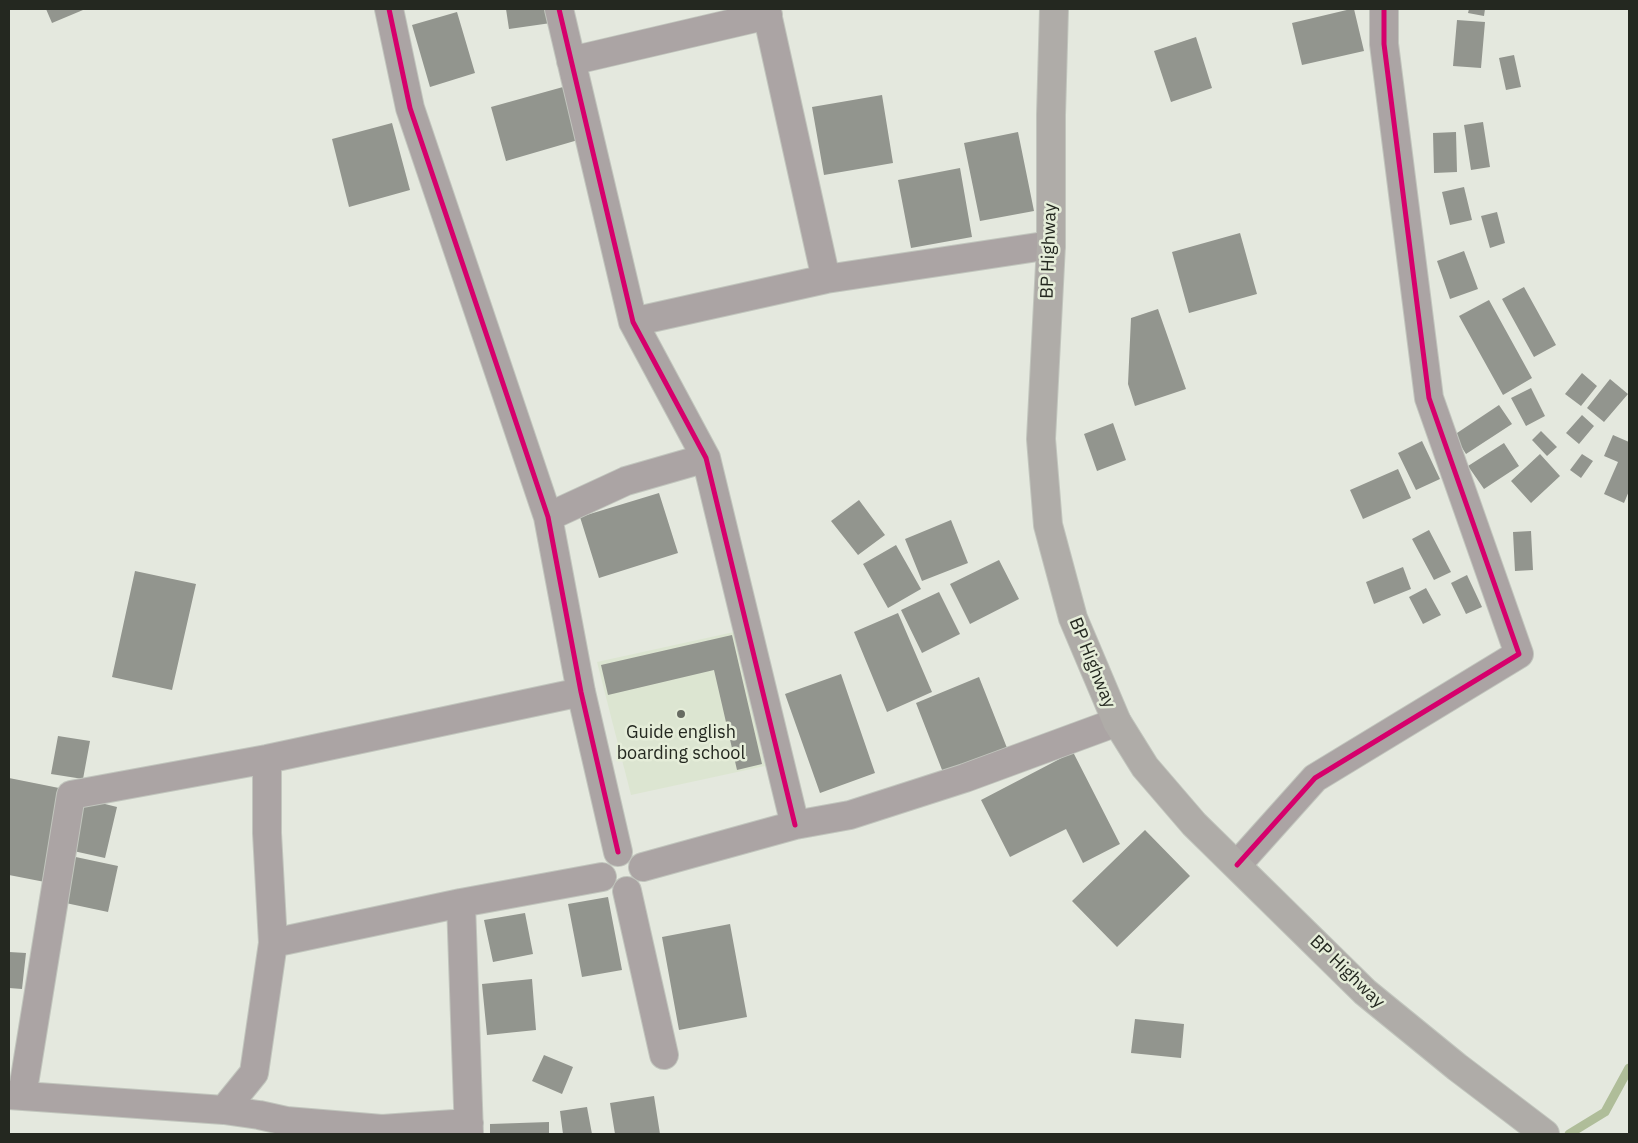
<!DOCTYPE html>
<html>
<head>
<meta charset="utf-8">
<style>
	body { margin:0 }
	#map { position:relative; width:1638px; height:1143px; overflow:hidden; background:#e4e8de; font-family:"IBM Plex Sans",sans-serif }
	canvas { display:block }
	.frame { position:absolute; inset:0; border:10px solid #242820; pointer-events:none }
</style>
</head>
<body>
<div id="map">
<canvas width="1638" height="1143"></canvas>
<div class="frame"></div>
</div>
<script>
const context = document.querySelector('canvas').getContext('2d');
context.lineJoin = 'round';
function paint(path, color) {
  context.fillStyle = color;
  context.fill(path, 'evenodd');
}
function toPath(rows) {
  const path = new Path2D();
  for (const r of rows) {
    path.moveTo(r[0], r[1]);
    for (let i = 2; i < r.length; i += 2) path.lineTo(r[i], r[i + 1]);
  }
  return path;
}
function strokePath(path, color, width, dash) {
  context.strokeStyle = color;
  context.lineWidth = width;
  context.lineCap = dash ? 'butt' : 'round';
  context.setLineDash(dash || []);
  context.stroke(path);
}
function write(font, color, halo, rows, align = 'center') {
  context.font = font + ' "IBM Plex Sans",sans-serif';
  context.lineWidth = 5;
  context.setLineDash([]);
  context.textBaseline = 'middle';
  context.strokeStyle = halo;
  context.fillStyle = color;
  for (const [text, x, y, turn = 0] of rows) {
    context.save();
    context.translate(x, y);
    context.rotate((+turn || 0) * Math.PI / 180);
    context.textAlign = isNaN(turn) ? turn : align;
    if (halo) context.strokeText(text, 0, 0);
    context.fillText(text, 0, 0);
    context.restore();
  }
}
paint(toPath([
	[734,632,765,766,631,795,597,662]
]), '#dce5d1');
strokePath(toPath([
	[1569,1134,1605,1112,1629,1068]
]), '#afbd99', 9);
paint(toPath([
	[46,9,82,9,83,10,52,23],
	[506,9,549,9,551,23,509,29],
	[1351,9,1354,9,1364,51,1302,65,1292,23],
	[1469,9,1485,9,1484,16,1468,13],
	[457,12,475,73,430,87,412,25],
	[1457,20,1485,22,1481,68,1453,66],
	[1196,37,1212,88,1171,102,1154,51],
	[1514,55,1521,87,1506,90,1499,58],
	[563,87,578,140,506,161,491,107],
	[882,95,893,163,824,175,812,107],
	[1483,122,1490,167,1471,170,1464,125],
	[392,123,410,190,349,207,332,139],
	[1018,132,1034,211,980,221,964,143],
	[1456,132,1457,172,1434,173,1433,133],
	[960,168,972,237,911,248,898,180],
	[1464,187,1472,220,1450,225,1442,192],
	[1497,212,1505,243,1490,248,1481,216],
	[1240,233,1257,294,1189,313,1172,252],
	[1464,251,1478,289,1450,299,1437,261],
	[1524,287,1556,345,1534,357,1502,299],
	[1489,300,1532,378,1503,395,1459,316],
	[1158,309,1186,389,1135,406,1128,384,1131,318],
	[1582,373,1597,386,1581,406,1565,394],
	[1610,379,1628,394,1604,422,1587,408],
	[1531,388,1545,416,1526,426,1511,398],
	[1499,405,1512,424,1466,454,1454,435],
	[1582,415,1594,426,1579,444,1566,433],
	[1113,423,1126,460,1097,471,1084,434],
	[1541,431,1557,447,1547,456,1532,440],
	[1613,435,1629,442,1629,491,1624,503,1604,494,1618,462,1604,456],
	[1422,441,1440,479,1416,490,1398,453],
	[1504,443,1519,466,1484,489,1468,466],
	[1540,454,1560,476,1531,503,1511,481],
	[1582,454,1593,461,1581,478,1570,470],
	[1398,469,1411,498,1363,519,1350,490],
	[659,493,678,553,599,578,580,517],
	[859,500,885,535,858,555,831,521],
	[951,520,968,563,922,581,905,539],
	[1429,530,1451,572,1434,580,1412,539],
	[1531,531,1533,570,1515,571,1513,532],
	[896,545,921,589,888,608,863,564],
	[999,560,1019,599,970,624,950,584],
	[1403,567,1411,589,1374,604,1366,582],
	[135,571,196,584,172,690,112,677],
	[1467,575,1482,607,1466,614,1451,583],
	[1426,588,1441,615,1423,624,1409,597],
	[939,592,960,634,922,653,901,610],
	[898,613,932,692,887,712,854,632],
	[732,635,762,764,737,770,714,670,608,695,601,665],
	[841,674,875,773,820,793,785,694],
	[979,677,1009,753,944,775,916,703],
	[58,736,90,741,83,779,51,774],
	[1073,752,1120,844,1083,863,1066,829,1010,857,981,800],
	[9,778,69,790,50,883,9,875],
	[81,798,117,807,105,858,69,850],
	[1145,830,1190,876,1117,947,1072,901],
	[71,856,118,866,108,912,61,902],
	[608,897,622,970,582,977,568,904],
	[525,913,533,954,493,962,484,920],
	[730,924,747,1017,679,1030,662,937],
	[9,952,26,953,22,989,9,988],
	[532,979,536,1030,487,1035,482,984],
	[1135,1019,1184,1024,1181,1058,1131,1053],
	[544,1055,573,1067,562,1094,532,1081],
	[654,1096,660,1134,615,1134,610,1103],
	[587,1107,592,1134,563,1134,560,1111],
	[549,1122,549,1134,490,1134,490,1124]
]), '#92958e');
const minor = toPath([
	[389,9,410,108,548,517,581,692,618,852],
	[559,9,633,322,706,458,795,825],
	[766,9,826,279],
	[571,61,768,15],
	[633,322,826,279,1051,245],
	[548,517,626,481,706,458],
	[267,759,267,833,273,943],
	[1237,865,1315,778,1519,654,1429,398,1384,44,1384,9],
	[643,867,795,825,850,815,965,778,1117,722],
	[627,891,664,1055],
	[461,903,469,1134],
	[9,1095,224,1110,254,1073,273,943,461,903,602,877],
	[22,1096,71,795,267,759,581,692],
	[224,1110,259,1115,286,1121,382,1129,469,1123]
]);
const highway = toPath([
	[1054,9,1051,115,1051,245,1041,439,1048,525,1073,618,1117,722,1145,767,1194,824,1365,992,1457,1067,1545,1134]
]);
strokePath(minor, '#c1c5bd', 30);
strokePath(highway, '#c1c5bd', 30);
strokePath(minor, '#aba4a4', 28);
strokePath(highway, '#afaca8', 28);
strokePath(toPath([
	[389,9,410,108,548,517,581,692,618,852],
	[559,9,633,322,706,458,795,825],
	[1237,865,1315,778,1519,654,1429,398,1384,44,1384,9]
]), '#d6006c', 5);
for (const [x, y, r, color] of [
	[681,714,5,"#676b62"]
]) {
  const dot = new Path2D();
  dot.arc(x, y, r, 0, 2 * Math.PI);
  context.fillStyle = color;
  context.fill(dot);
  strokePath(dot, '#e5edd9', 2);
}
write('18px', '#242820', '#e5edd9', [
	["BP Highway",1049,251,-88],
	["BP Highway",1092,663,68],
	["BP Highway",1347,972,44]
]);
write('18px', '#242820', '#e5edd9', [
	["Guide english",681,733],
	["boarding school",681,754]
]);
</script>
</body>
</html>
